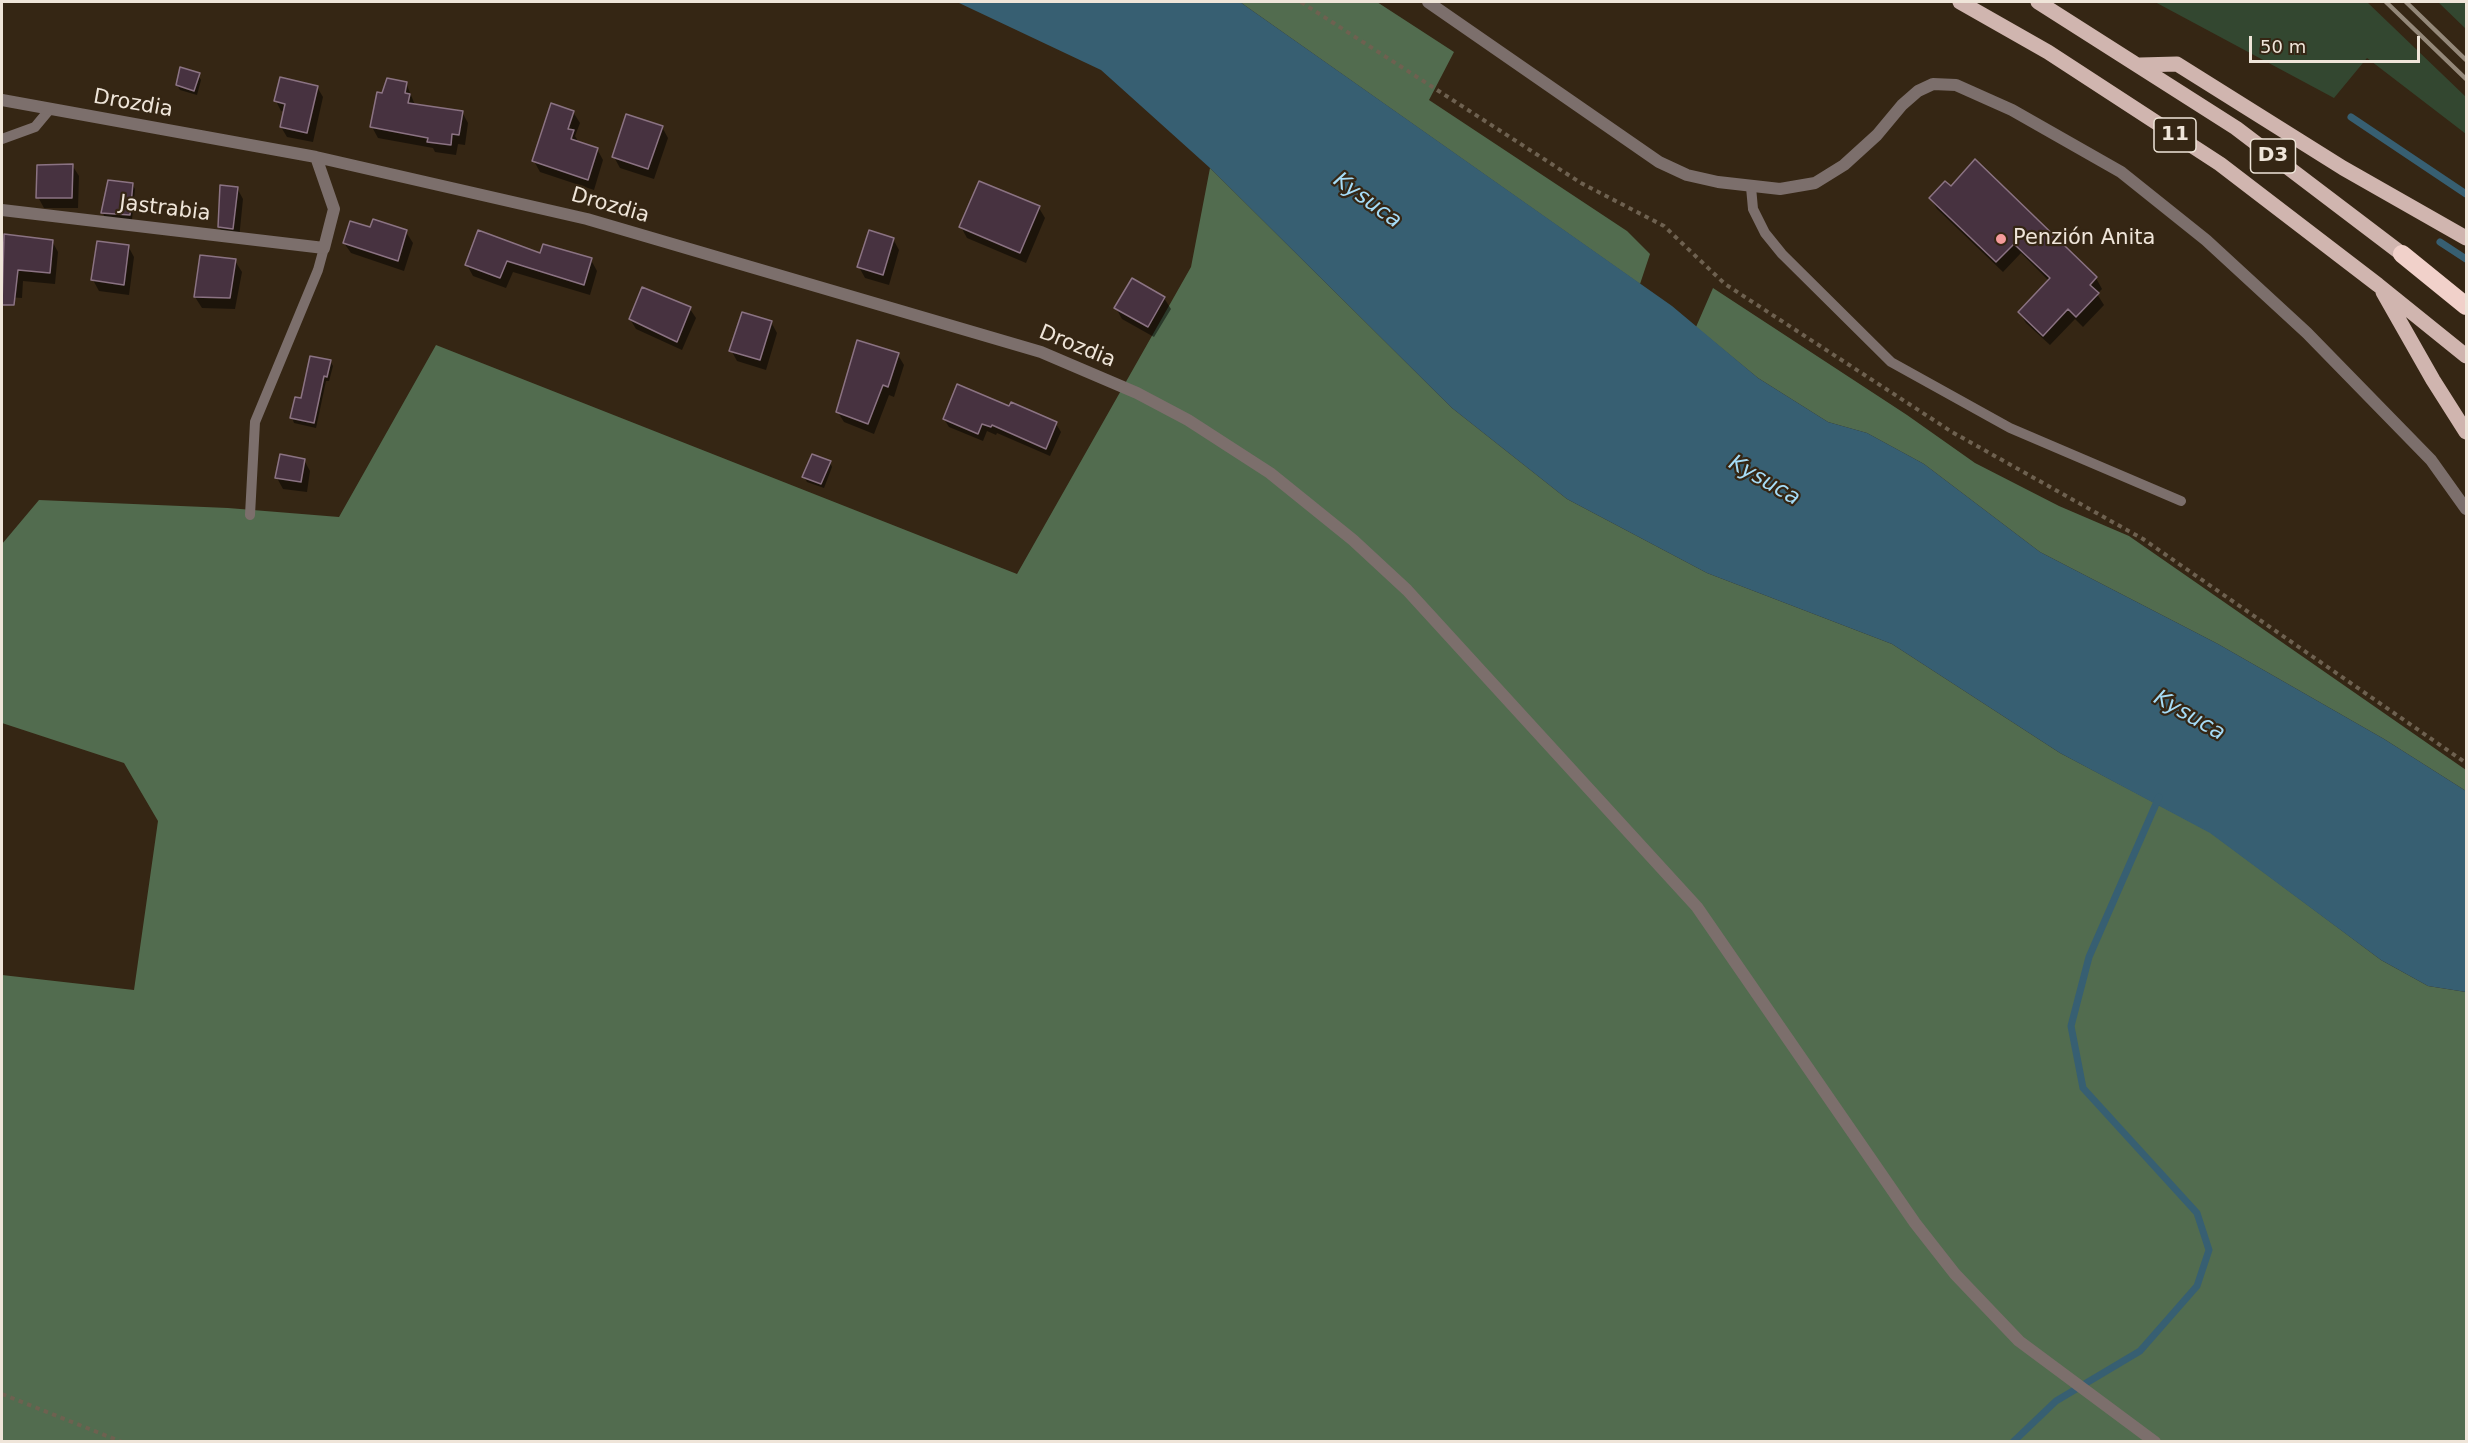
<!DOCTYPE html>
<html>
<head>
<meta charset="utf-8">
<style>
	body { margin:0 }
	#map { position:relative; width:2468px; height:1443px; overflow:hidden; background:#352614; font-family:"DejaVu Sans",sans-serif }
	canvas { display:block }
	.frame { position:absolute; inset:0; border:3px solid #efe5d9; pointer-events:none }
	.scale { position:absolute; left:2249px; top:36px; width:171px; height:27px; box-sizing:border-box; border:3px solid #efe5d9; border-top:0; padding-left:8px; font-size:18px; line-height:21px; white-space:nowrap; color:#efe5d9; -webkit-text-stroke:4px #352614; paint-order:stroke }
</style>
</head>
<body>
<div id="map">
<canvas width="2468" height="1443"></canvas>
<div class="frame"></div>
<div class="scale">50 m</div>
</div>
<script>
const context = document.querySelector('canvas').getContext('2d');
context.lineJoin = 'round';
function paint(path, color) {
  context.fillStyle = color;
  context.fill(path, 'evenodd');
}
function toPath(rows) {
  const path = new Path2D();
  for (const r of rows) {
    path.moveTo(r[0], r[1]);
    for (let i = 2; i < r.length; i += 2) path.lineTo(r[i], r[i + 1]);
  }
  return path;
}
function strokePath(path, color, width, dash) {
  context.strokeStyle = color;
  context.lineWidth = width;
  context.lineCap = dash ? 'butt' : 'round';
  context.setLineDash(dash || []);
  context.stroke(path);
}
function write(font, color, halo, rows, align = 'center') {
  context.font = font + ' "DejaVu Sans",sans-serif';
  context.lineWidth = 4.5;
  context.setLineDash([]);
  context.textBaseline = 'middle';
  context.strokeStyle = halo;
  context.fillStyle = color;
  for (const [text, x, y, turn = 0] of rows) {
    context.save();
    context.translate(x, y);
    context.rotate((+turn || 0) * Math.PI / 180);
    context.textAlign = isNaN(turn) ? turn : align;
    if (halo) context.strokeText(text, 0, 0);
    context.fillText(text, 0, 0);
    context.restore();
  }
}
paint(toPath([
	[2155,2,2367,2,2466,97,2466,134,2367,58,2334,98],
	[2438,2,2466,2,2466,29]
]), '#334730');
paint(toPath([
	[1240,2,1377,2,1454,52,1429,100,1627,231,1650,254,1640,284],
	[1210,168,1452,408,1567,499,1707,573,1892,644,2060,753,2210,832,2381,960,2428,986,2466,992,2466,1441,2,1441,2,975,134,990,158,821,124,763,2,723,2,544,39,500,228,508,339,517,436,345,1017,574,1191,267],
	[1713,288,1907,415,1975,463,2059,506,2129,536,2466,770,2466,791,2384,739,2218,644,2040,552,1924,464,1867,433,1828,422,1758,378,1696,327]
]), '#526c4f');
paint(toPath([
	[957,2,1240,2,1672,306,1758,378,1828,422,1867,433,1924,464,2040,552,2218,644,2384,739,2466,791,2466,992,2428,986,2381,960,2210,833,2060,753,1892,644,1707,573,1567,499,1452,408,1210,168,1101,70]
]), '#375f72');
paint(toPath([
	[198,75,201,80,197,95,180,90,177,85],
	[406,83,415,105,462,112,468,123,465,145,458,144,456,155,435,152,433,148,378,138,372,127,383,94],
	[317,87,323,97,313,142,287,137,281,127,285,112,281,111,276,101],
	[573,112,580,123,575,136,579,143,597,149,603,160,594,190,540,172,534,161],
	[662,127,668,138,654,179,620,168,614,157],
	[72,165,79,176,78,208,44,208,38,197],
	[132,184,135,189,132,220,105,217,102,212],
	[237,188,243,199,239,239,225,238,219,227],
	[1930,198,2096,278,2102,289,2097,294,2104,305,2083,327,2075,319,2050,345,2026,323,2019,312,2049,281,2021,253,2003,272,1937,209],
	[1039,208,1045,218,1026,263,967,238,961,227],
	[371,229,406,232,413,243,404,271,351,253,344,243],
	[6,236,52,241,58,252,55,284,23,281,22,298,6,297,2,289],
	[893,239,899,250,889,285,865,278,859,267],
	[128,246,134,257,129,295,99,291,93,280],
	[541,255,591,260,597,271,590,295,513,272,506,288,473,276,467,265],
	[235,261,242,272,235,309,202,308,195,297],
	[1164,298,1171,309,1154,337,1122,319,1116,308],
	[690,309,696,318,682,350,636,329,630,319],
	[771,322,777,333,766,370,737,361,731,350],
	[898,355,904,365,894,397,889,395,874,434,844,422,837,411],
	[330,361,333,366,329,381,326,381,316,428,294,423,292,418],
	[1010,408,1056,424,1061,432,1050,456,997,433,996,435,987,431,983,441,949,427,944,419],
	[304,460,310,471,307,492,283,489,277,478],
	[830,462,832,467,824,488,807,482,804,477]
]), '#0007');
strokePath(toPath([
	[2351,117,2466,194],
	[2440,242,2466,259],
	[2013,1442,2056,1401,2140,1351,2197,1286,2209,1250,2197,1213,2083,1088,2071,1026,2089,957,2159,797]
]), '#375f72', 7);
const building = toPath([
	[180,67,200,73,194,91,176,85,180,67],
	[280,77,318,86,307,133,280,127,285,104,274,101,280,77],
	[387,78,407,82,405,93,410,94,408,103,463,111,459,135,452,134,451,145,427,142,428,138,370,127,377,92,382,93,387,78],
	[551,103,574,111,568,129,574,130,571,139,598,148,588,180,532,161,551,103],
	[626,114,663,126,648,169,612,157,626,114],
	[1975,159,2097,277,2090,285,2099,293,2076,317,2068,309,2043,336,2018,312,2050,278,2014,244,1996,262,1929,198,1945,181,1951,186,1975,159],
	[73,164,72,198,36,198,37,165,73,164],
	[108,180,133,183,130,215,101,213,108,180],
	[979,181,1040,206,1020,253,959,227,979,181],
	[220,185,238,187,233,229,218,227,220,185],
	[373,219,407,230,398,261,343,243,350,221,370,227,373,219],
	[478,230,540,253,543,244,592,258,584,285,507,261,500,278,465,265,478,230],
	[869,230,894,238,883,275,857,267,869,230],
	[4,234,53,240,50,273,18,270,14,305,2,305,4,234],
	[97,241,129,245,124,285,91,280,97,241],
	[200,255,236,259,230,298,194,297,200,255],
	[1132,278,1165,297,1148,327,1114,308,1132,278],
	[642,287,691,307,677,342,629,319,642,287],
	[742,312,772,321,760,360,729,351,742,312],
	[857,340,899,353,888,387,883,385,868,424,836,412,857,340],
	[310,356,331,360,327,377,324,376,314,423,290,418,295,397,301,398,310,356],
	[957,384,1009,406,1011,402,1057,422,1046,449,992,425,991,427,982,424,978,434,943,419,957,384],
	[280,454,305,459,301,482,275,478,280,454],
	[812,454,831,461,821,484,802,477,812,454]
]);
paint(building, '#473240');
strokePath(building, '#8b7383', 1.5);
strokePath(toPath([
	[1301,2,1581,183,1664,226,1725,284,1952,432,2143,539,2466,763],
	[2,1394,122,1442]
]), '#6e6150', 4, [4.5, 4.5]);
strokePath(toPath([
	[2,139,35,127,50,109],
	[1751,187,1753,209,1765,233,1782,254,1891,362,2010,428,2181,501],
	[250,515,255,422,318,270,324,248]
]), '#7c6f6c', 10);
strokePath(toPath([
	[1428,2,1659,162,1687,175,1718,182,1780,189,1815,183,1844,165,1877,135,1902,105,1918,91,1933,84,1956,85,2012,110,2121,172,2206,240,2307,333,2431,460,2466,509],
	[2,100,316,157,587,219,1041,352,1137,393,1188,420,1270,473,1353,540,1407,590,1697,907,1915,1223,1955,1274,2019,1341,2155,1442],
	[2,210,324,248,334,209,316,157]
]), '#7c6f6c', 12);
strokePath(toPath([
	[1960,2,2048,52,2220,164,2378,285,2466,356],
	[2038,2,2236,128,2402,254],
	[2140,65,2177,64,2343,168,2466,238],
	[2383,292,2433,380,2466,432]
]), '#d0b5af', 15);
strokePath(toPath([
	[2402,254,2466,306]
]), '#f1d1ca', 18);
strokePath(toPath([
	[2386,2,2466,79],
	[2406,2,2466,60]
]), '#948879', 4.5);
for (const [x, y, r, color] of [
	[2001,239,6,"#f59b9b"]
]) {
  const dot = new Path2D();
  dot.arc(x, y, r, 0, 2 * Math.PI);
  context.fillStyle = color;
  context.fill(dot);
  strokePath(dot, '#352614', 2);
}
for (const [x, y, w] of [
	[2175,135,42],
	[2273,156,45]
]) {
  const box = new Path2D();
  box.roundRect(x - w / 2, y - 17, w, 34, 4.5);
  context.fillStyle = '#352614';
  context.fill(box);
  strokePath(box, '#efe5d9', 1.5);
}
write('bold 20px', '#efe5d9', null, [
	["11",2175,135],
	["D3",2273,156]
]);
write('21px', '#efe5d9', '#352614', [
	["Drozdia",133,104,10],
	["Drozdia",610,206,16],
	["Jastrabia",165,209,7],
	["Drozdia",1077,347,22]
]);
write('21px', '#efe5d9', '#352614', [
	["Penzión Anita",2013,239]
], 'left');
write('italic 22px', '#a6dcf7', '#352614', [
	["Kysuca",1367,201,36],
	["Kysuca",1764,481,30],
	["Kysuca",2189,716,30]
]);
</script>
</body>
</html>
